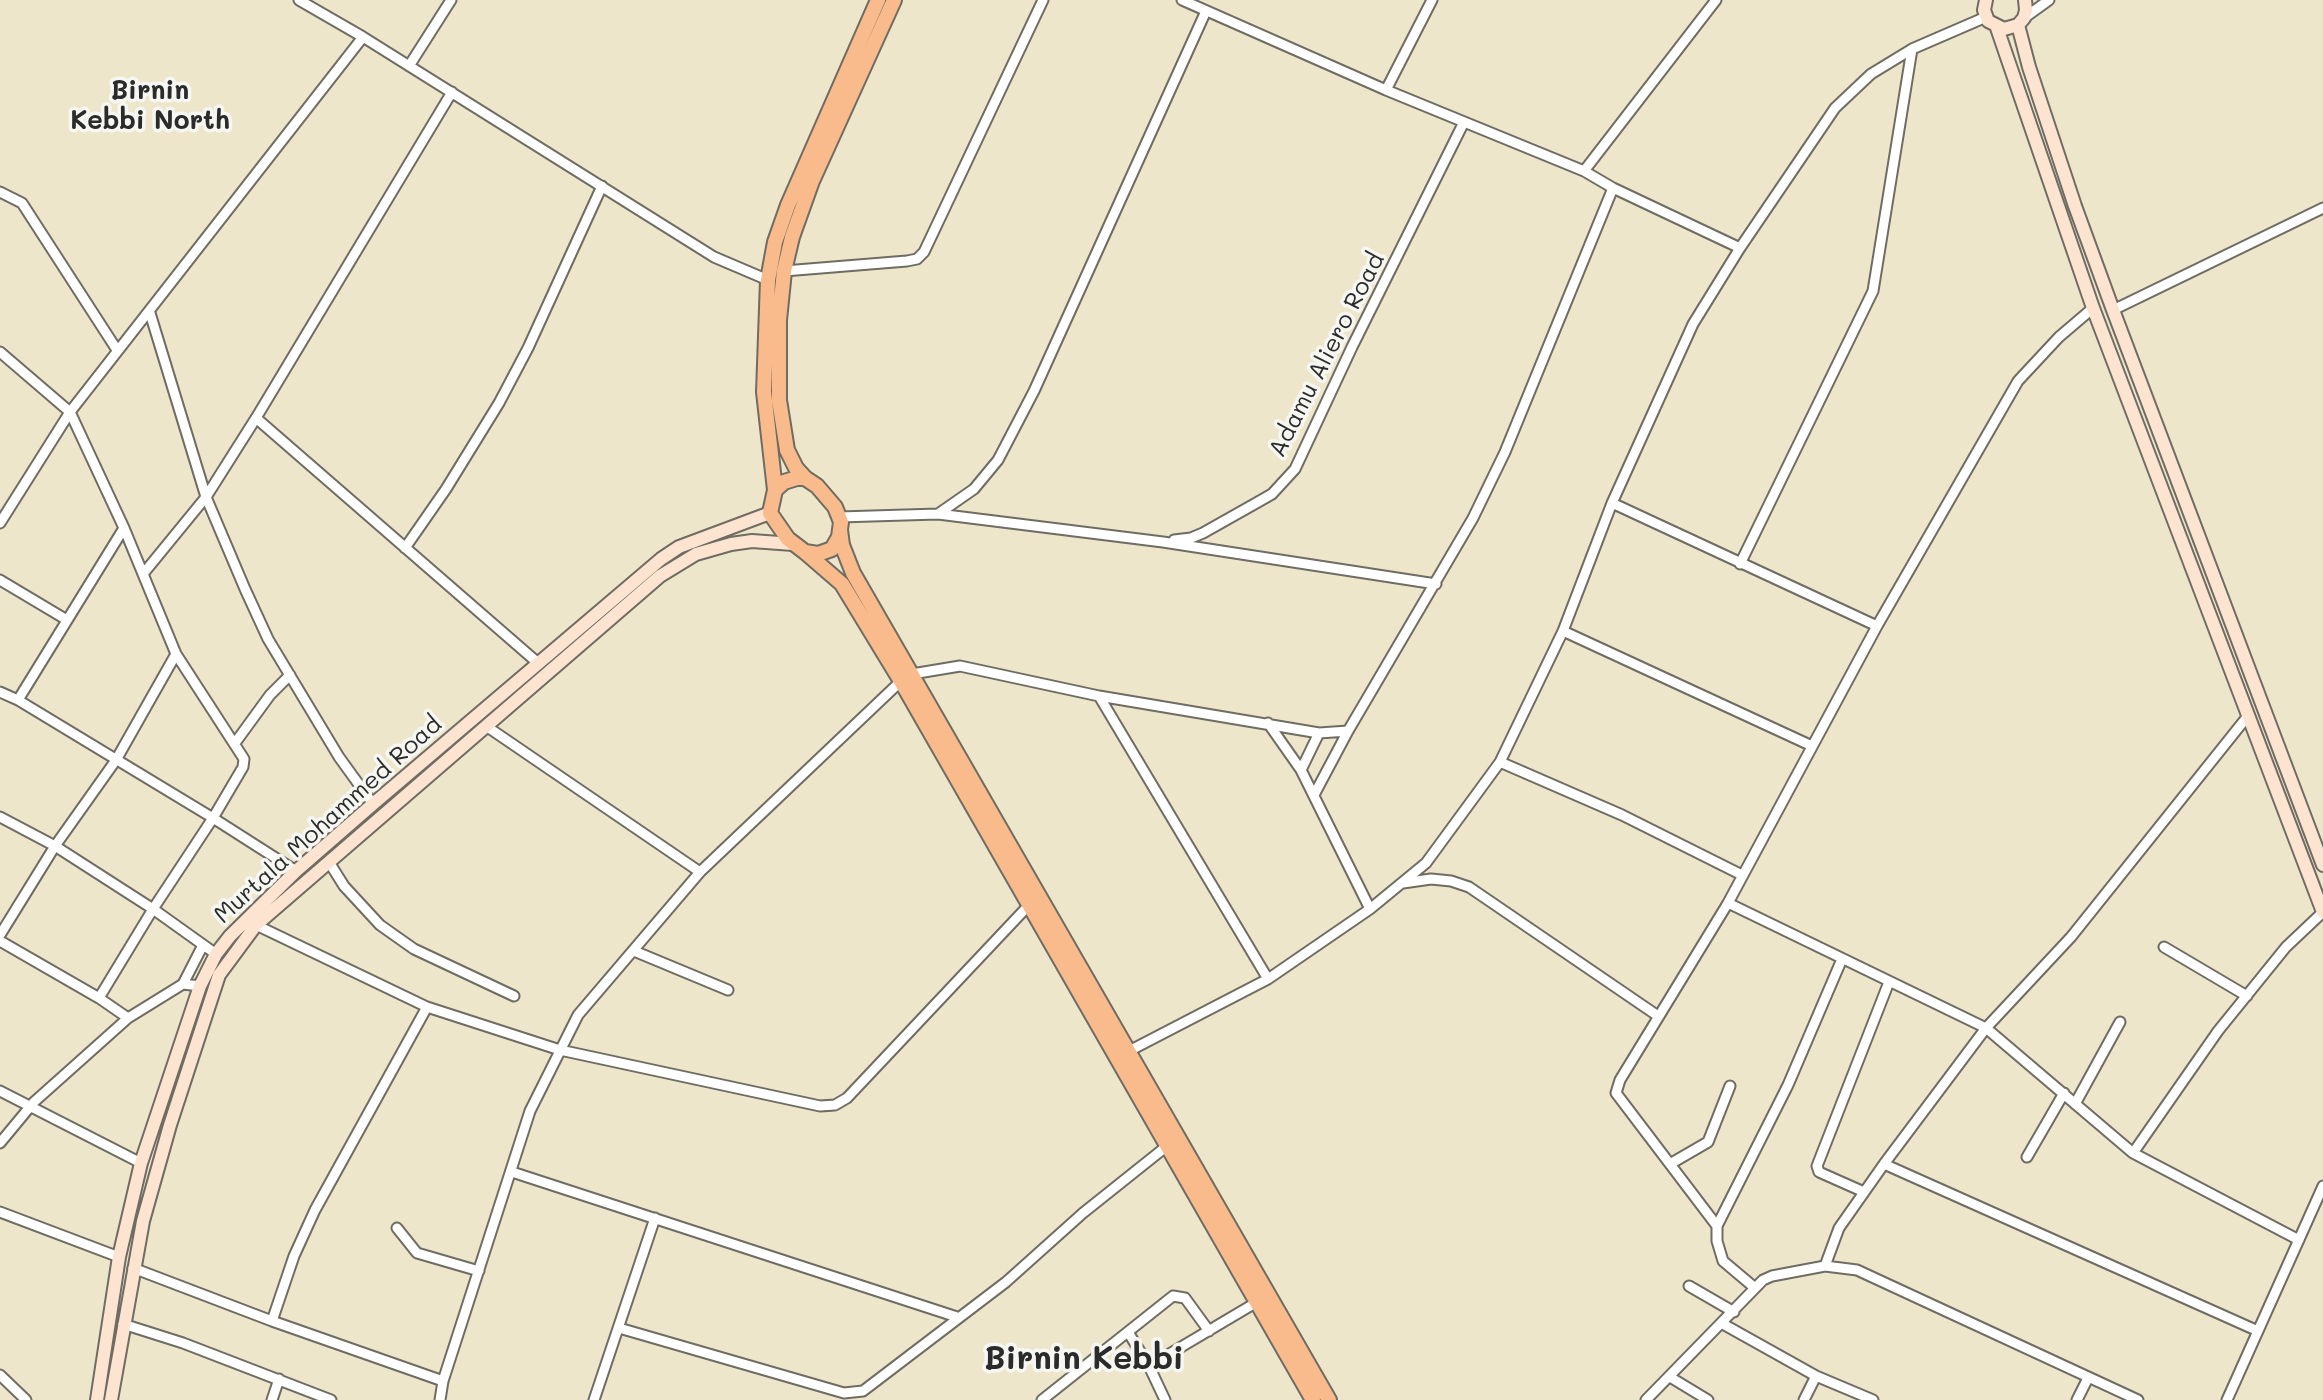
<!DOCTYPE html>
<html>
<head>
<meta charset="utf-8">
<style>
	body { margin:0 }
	canvas { display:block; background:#ede6cb }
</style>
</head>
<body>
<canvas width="2323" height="1400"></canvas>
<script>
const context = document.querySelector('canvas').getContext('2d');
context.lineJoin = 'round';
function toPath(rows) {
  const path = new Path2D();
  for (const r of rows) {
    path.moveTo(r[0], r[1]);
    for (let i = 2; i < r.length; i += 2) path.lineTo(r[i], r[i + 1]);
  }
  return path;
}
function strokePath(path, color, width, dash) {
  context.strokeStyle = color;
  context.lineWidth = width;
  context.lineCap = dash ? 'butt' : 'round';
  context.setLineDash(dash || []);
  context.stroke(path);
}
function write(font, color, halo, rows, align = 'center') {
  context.font = font + ' Mali,sans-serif';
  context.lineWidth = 7;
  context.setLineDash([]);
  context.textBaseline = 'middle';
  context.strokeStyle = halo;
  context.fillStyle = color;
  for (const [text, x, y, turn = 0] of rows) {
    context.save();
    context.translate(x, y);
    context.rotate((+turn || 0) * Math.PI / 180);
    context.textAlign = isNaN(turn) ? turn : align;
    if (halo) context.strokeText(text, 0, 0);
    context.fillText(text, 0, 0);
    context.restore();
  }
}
const minor = toPath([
	[299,0,363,37,714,257,768,280],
	[1182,0,1386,90,1584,171,1613,188,1740,248],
	[2024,18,2049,0],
	[409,66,451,0],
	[1386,90,1432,0],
	[1584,171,1716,0],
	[0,192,22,203,117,350],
	[784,271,907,261,917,259,924,252,1043,0],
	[2113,310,2323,208],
	[150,313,206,497,245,589,268,639,339,757,373,804],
	[0,352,70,412,124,528,176,654,244,759,243,767,213,818,153,909,99,998],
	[256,418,538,663],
	[1612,503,1877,626],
	[938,514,974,489,998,460,1034,391,1206,11],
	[839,517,938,514,1163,542,1436,584],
	[0,523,70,412,363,37],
	[1174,540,1191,538,1203,533,1258,502,1272,494,1295,469,1352,347,1464,122],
	[405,548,446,489,499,403,528,348,602,186],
	[1740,564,1873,291,1912,49],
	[143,574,206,497,256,418,452,92],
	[0,580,67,620],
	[1563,631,1812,746],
	[912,674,960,666,1099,696,1319,733,1348,731],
	[0,692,18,700,213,818,296,871],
	[1099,696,1268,979],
	[18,700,124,528],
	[1268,723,1301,770,1370,909],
	[486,726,700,872],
	[235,743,270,695,290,675],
	[1500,762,1622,815,1742,875],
	[1301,770,1319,733],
	[1314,795,1348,731,1473,518,1505,452,1613,188],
	[0,817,55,846,153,909,216,954],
	[329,862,344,886,380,925,414,949,514,996],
	[1403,883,1431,879,1451,881,1469,887,1658,1016],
	[1728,903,1986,1028,2133,1153,2299,1240],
	[256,925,427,1007,560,1050,820,1106,835,1105,847,1098,1029,905],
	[0,935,55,846,116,760,176,654],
	[0,941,99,998,128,1018],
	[2164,947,2247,996],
	[634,951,728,990],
	[183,984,203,945],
	[1129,1051,1268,979,1370,909,1426,863,1500,762,1563,631,1612,503,1693,324,1740,248,1835,108,1871,74,1912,49,1986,17],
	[0,1091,141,1163],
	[2075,1104,2120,1022],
	[0,1143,34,1102,128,1018,183,984,200,986],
	[2133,1153,2218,1031,2286,947,2323,912],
	[2027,1157,2064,1093],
	[1670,1164,1708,1142,1730,1086],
	[1884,1164,2258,1331],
	[512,1172,957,1317],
	[1864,1192,1819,1172,1817,1166,1889,982],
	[0,1212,119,1257],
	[1717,1226,1616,1093,1620,1080,1728,903,1877,626,2018,381,2059,337,2093,308],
	[397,1228,417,1253,479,1271],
	[1825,1266,1839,1228,1884,1164,1986,1028,2071,937,2247,717],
	[133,1268,272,1321,443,1381],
	[1689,1286,1734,1312],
	[1755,1288,1723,1261,1717,1241,1717,1226,1788,1085,1842,959],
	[272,1321,294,1256,315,1210,427,1007],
	[123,1324,183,1343,331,1400],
	[1723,1324,1816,1376,1873,1400],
	[619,1328,844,1393,863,1391,1006,1282,1083,1213,1167,1146],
	[1128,1332,1149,1366],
	[0,1375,26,1400],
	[1670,1377,1708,1400],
	[272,1400,279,1379],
	[440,1400,443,1381,530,1111,578,1015,700,872,901,681],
	[594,1400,655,1218],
	[1042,1400,1173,1296,1185,1298,1209,1331],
	[1165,1400,1149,1366,1257,1302],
	[1646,1400,1763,1280,1772,1276,1825,1266,1857,1270,2138,1400],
	[1804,1400,1816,1376],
	[2077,1400,2088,1378],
	[2227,1400,2323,1186]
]);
const secondary = toPath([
	[1986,0,1984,10,1988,21,2004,29,2018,25,2024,18,2026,10,2025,0],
	[2018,25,2029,67,2075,206,2113,310,2323,865],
	[1997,28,2093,308,2323,912],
	[97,1400,119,1257,141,1163,200,986,216,954,230,936,296,871,373,804,661,559,679,547,770,513],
	[111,1400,143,1221,170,1125,219,975,256,925,660,576,696,554,731,544,752,541,793,544]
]);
const primary = toPath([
	[805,478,796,468,787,450,779,400,779,320,784,271,792,237,812,181,894,0],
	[775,490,784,482,797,478,805,478,817,486,835,507,841,522,839,537,832,549,818,554,805,552,788,539,770,513,775,490,764,392,768,280,775,242,788,205,878,0],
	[840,530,842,545,853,573,1329,1400],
	[805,552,842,584,901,681,1313,1400]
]);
strokePath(minor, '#6f6c63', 13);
strokePath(secondary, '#6f6c63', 16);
strokePath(primary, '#6f6c63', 18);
strokePath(minor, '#fff', 9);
strokePath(secondary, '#fde4d1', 12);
strokePath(primary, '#fabb8c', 14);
write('24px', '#2b2b2b', '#f6f6f2', [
	["Adamu Aliero Road",1327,355,-63],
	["Murtala Mohammed Road",328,820,-42]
]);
write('bold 26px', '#2b2b2b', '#f6f6f2', [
	["Birnin",150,91],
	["Kebbi North",150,121]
]);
write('bold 32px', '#2b2b2b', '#f6f6f2', [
	["Birnin Kebbi",1084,1359]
]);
</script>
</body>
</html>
